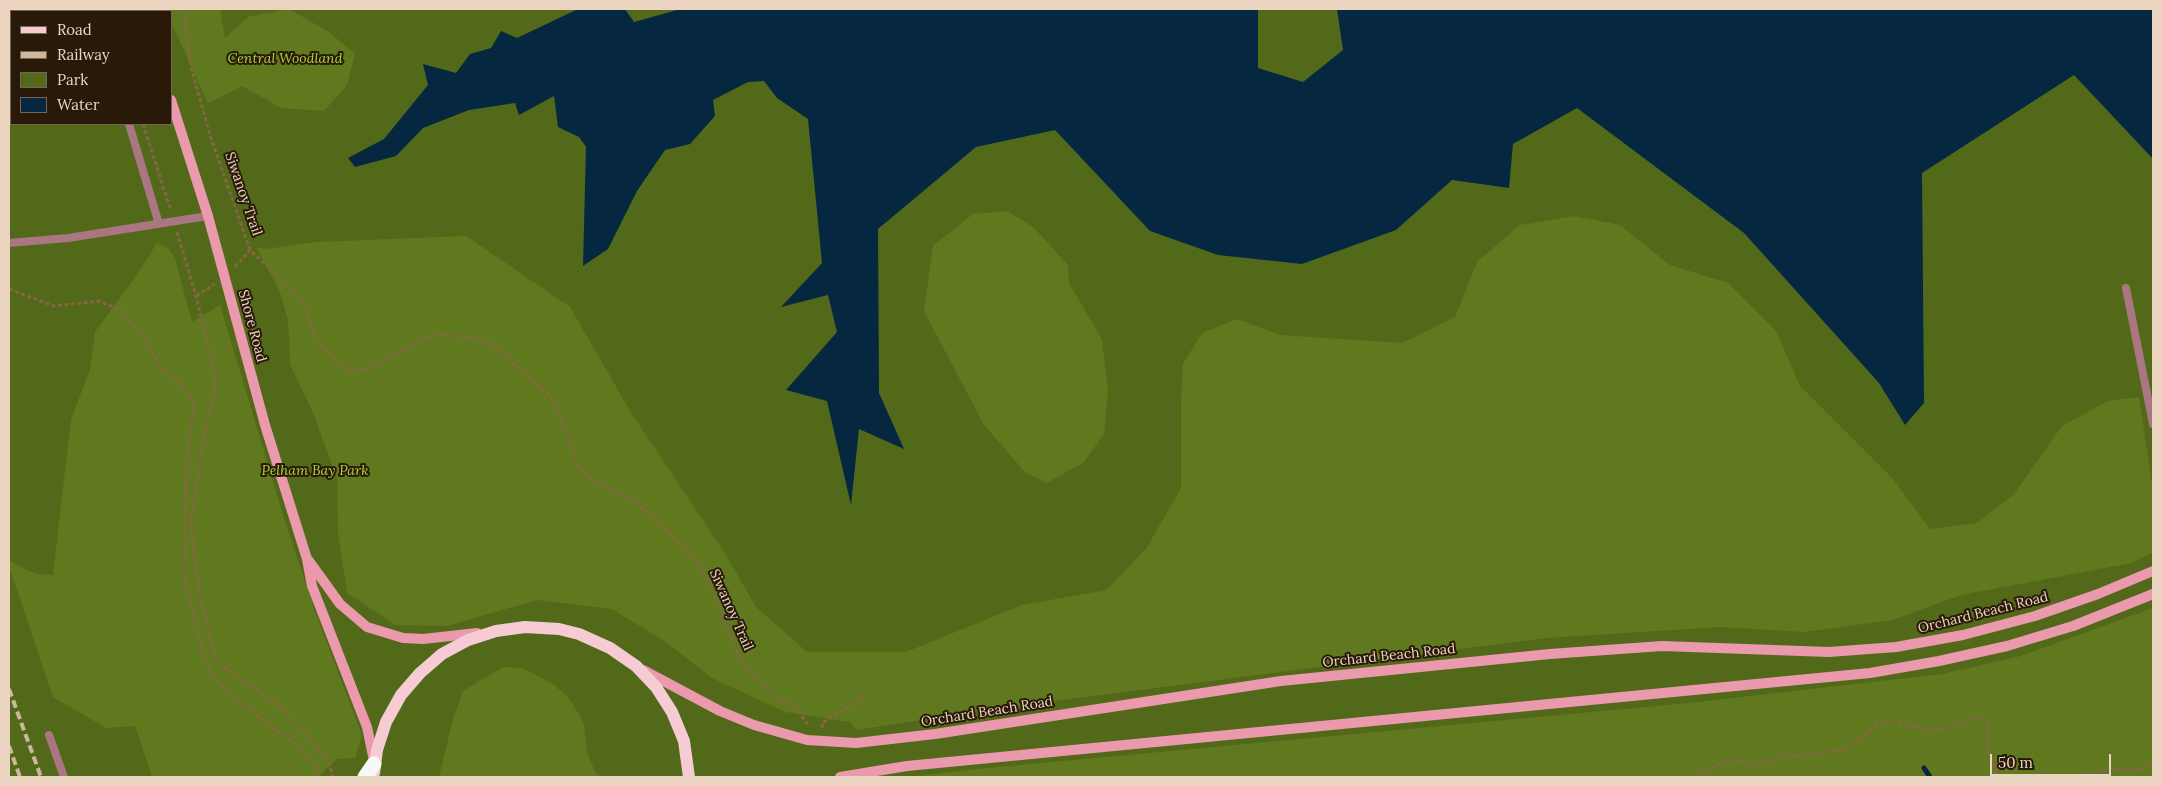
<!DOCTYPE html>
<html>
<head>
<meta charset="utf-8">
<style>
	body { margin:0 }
	#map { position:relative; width:2162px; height:786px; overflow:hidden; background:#4f2c01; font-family:Lora,serif }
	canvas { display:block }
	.frame { position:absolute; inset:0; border:10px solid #ebd4c0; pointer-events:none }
	.legend { position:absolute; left:10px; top:10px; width:162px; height:115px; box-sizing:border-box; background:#291909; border:1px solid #776452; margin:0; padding:6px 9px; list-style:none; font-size:15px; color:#ebd4c0 }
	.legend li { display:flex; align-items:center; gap:10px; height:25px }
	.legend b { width:25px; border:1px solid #776452 }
	.scale { position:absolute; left:1990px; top:754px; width:121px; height:22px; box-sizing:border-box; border:2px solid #ebd4c0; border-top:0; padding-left:6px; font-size:15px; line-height:18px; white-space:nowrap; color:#ebd4c0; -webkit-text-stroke:4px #291909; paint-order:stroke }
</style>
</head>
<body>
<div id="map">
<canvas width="2162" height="786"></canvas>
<div class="frame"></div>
<ul class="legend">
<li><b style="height:6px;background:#f6cbd4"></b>Road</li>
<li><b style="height:6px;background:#cfb69e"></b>Railway</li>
<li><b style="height:14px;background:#53691a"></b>Park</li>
<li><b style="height:14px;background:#052840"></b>Water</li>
</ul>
<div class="scale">50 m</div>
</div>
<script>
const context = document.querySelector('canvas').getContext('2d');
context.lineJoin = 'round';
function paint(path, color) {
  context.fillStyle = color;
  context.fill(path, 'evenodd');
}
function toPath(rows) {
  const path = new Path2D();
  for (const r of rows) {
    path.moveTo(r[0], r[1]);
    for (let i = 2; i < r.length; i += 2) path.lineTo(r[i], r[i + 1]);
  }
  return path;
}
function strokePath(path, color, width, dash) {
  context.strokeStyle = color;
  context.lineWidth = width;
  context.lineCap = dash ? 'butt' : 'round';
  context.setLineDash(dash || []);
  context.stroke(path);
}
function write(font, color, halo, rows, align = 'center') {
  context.font = font + ' Lora,serif';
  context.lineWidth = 4;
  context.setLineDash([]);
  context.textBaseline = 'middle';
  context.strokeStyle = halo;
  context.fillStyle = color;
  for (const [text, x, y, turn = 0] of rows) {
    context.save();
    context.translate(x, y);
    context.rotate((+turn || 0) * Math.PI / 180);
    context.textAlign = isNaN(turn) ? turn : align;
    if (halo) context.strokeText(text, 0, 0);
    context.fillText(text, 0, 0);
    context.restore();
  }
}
paint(toPath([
	[9,9,2153,9,2153,777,9,777],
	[11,11,171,11,171,124,11,124]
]), '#53691a');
paint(toPath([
	[166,9,220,9,225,38,248,17,289,9,329,32,355,54,347,85,324,111,281,108,242,86,208,103,171,22,171,11,167,11],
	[1007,211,1033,227,1068,265,1069,283,1102,340,1108,390,1104,434,1084,462,1047,483,1026,473,984,425,924,311,933,246,973,214],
	[1575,216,1620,225,1670,265,1728,283,1776,331,1800,386,1893,479,1930,529,1977,523,2014,494,2062,426,2108,401,2139,397,2153,490,2153,552,2132,563,1961,595,1892,620,1804,632,1720,627,1546,638,992,709,857,730,850,722,785,712,712,678,666,642,612,609,537,600,446,626,396,625,347,593,338,532,337,479,314,415,290,364,288,320,280,292,256,247,266,249,317,242,466,236,570,307,633,416,723,550,756,607,807,652,906,652,1022,605,1106,590,1146,549,1181,488,1181,403,1183,364,1202,333,1237,319,1280,335,1402,343,1455,317,1477,262,1520,225],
	[157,243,169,249,175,259,192,322,220,305,284,518,315,612,362,735,355,758,337,759,318,777,152,777,135,726,106,728,53,697,9,566,9,561,36,574,53,575,71,419,90,370,95,332,136,276],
	[2153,608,2153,777,907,777,987,768,1689,703,1942,674,2021,656],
	[503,667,523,668,551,683,567,696,577,711,584,724,587,752,596,774,602,777,439,777,453,719,463,691]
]), '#60791e');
paint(toPath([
	[578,9,625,9,634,22,681,9,1258,9,1258,68,1303,82,1343,50,1337,9,2153,9,2153,159,2074,75,1922,173,1924,403,1905,425,1879,383,1744,233,1577,108,1513,144,1509,188,1452,180,1396,230,1302,264,1218,255,1150,231,1055,130,976,147,878,229,879,393,904,449,859,429,851,505,827,401,786,390,837,332,828,295,781,307,822,263,808,119,777,98,764,81,748,82,713,100,715,116,690,144,665,150,637,191,608,249,583,266,586,147,579,137,558,127,554,96,519,115,515,103,469,110,423,128,396,156,355,167,348,158,384,139,428,85,423,64,456,73,470,54,491,48,501,31,517,38]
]), '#052840');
strokePath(toPath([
	[1924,768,1930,777]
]), '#052840', 5);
strokePath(toPath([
	[184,9,191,67,211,138,250,250,297,293,307,313,315,337,330,355,349,371,370,369,423,338,446,334,490,342,550,396,569,437,579,470,592,480,634,500,672,535,697,562,713,593,743,665,774,698,796,706,809,727],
	[143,124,171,211],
	[177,232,196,296,215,374,215,392,203,440,191,523,199,591,216,661,278,705,327,757,333,777],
	[235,267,250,250],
	[9,289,54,306,99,301,122,310,146,341,159,363,190,395,194,406,187,457,184,577,202,649,212,673,226,690,295,745,317,769,320,777],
	[196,296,215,284],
	[822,728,822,723,852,705,867,690],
	[1694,777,1727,760,1753,764,1768,763,1781,756,1808,755,1842,750,1865,736,1877,724,1889,719,1930,731,1949,728,1979,717,1987,721,1989,752,1998,777],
	[2078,777,2109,769,2136,770,2153,764]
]), '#856643', 3, [4, 2.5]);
strokePath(toPath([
	[95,9,96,11],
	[129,124,159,224],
	[9,243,68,238,208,216],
	[2126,288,2153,424],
	[49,735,64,777]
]), '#aa7682', 8);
strokePath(toPath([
	[142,9,143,11],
	[171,100,208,216,265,425,307,559,312,586,367,727,374,761],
	[309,561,340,604,367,627,403,638,423,639,477,633],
	[643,670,720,711,754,725,807,740,856,743,935,734,1281,681,1550,654,1662,646,1829,652,1896,647,1963,635,2035,616,2098,594,2153,571],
	[840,777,907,766,1870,673,1939,661,2007,646,2073,626,2153,594]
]), '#eb99ad', 10);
strokePath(toPath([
	[374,773,377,750,386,722,401,695,420,673,442,654,468,640,496,631,525,627,559,629,579,634,610,648,636,666,656,687,672,712,684,741,689,777]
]), '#f6cbd4', 12);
strokePath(toPath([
	[365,777,374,764]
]), '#f8f8f8', 15);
strokePath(toPath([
	[9,689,41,777],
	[9,746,20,777]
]), '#cfb69e', 4, [8, 4]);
write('italic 14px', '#abd53d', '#291909', [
	["Central Woodland",285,59],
	["Pelham Bay Park",315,471]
]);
write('14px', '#ebd4c0', '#291909', [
	["Siwanoy Trail",243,194,71],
	["Shore Road",252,326,75],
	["Siwanoy Trail",731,610,66],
	["Orchard Beach Road",1983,613,-14],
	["Orchard Beach Road",1389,656,-6],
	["Orchard Beach Road",987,712,-9]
]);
</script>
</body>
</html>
